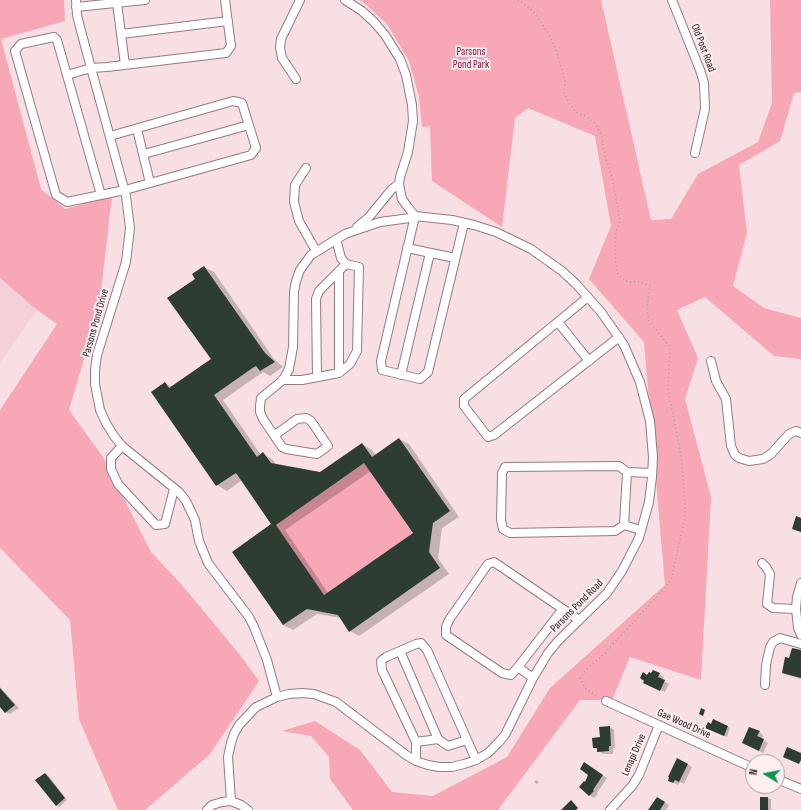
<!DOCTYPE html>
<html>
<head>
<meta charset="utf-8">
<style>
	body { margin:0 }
	#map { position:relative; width:801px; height:810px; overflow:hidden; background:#f8dfe3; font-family:"Sofia Sans Condensed",sans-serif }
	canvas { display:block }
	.north { position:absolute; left:745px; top:754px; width:40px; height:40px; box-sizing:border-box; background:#feeff1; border:1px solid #a99d9e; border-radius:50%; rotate:280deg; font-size:11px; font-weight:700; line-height:16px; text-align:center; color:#2a2122 }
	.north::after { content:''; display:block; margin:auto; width:14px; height:18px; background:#099352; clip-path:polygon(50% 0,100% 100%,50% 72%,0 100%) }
</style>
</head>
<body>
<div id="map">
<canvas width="801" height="810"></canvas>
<div class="north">N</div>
</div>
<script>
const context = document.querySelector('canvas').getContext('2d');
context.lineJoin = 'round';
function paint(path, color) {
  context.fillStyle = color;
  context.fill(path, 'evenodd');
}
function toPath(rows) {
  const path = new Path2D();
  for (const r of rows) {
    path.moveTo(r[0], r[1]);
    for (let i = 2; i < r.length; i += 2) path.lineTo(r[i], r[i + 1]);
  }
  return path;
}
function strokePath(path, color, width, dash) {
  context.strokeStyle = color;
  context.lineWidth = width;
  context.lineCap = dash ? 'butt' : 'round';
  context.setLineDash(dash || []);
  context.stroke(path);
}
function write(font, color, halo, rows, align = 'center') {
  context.font = font + ' "Sofia Sans Condensed",sans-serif';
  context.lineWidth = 4;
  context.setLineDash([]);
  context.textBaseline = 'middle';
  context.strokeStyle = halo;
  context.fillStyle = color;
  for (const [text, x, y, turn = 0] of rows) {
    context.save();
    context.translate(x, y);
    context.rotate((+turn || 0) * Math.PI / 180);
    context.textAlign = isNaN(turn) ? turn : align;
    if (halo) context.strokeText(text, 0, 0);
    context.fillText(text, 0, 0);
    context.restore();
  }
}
paint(toPath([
	[0,278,37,310,0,363]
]), '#f3d1d7');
paint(toPath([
	[0,0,64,0,65,21,1,39,41,189,65,209,112,196,99,308,69,410,103,457,151,552,182,585,240,655,259,681,210,754,145,810,118,810,79,719,70,620,0,548,0,410,57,324,37,310,0,278],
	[359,0,601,0,651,220,671,219,698,174,758,142,772,103,770,0,801,0,801,92,794,93,780,141,739,165,747,233,733,286,764,308,801,318,801,359,774,356,705,297,677,310,698,358,685,399,711,497,701,680,630,657,612,700,580,700,498,810,353,810,330,779,329,757,311,736,282,731,315,721,360,750,392,792,433,796,507,757,550,688,665,585,644,342,589,279,611,226,595,136,528,108,515,118,502,227,432,181,430,126,422,127,419,97,409,61,387,24,363,2],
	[364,463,413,533,324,595,276,525]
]), '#f7a7b6');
paint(toPath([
	[204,267,214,272,274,359,283,367,270,376,263,372,223,400,261,455,263,454,272,459,277,465,320,473,362,444,372,450,376,455,399,439,409,444,459,517,442,528,438,558,449,574,359,636,350,631,341,618,317,614,293,630,283,625,273,525,242,480,227,491,217,485,165,383,172,387,212,359,197,279],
	[371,471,414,534,328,593,285,530],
	[801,651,801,679,787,675,783,673,790,659],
	[659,674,664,677,662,680,669,684,665,692,649,685],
	[0,687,19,708,10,714,5,712,0,705],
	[713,720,730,728,727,737,709,729],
	[610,727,614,730,615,748,613,748,613,754,603,754,594,747],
	[759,732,763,735,762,739,768,743,763,753,746,744],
	[687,764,692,767,684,784,680,782,678,785,669,780],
	[589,766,607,778,597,793,598,794,594,798,589,795,586,784,590,775],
	[45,774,48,775,67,800,59,807,56,805],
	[536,780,539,782,537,784,534,782],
	[768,798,771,799,771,810,761,810],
	[662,800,669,805,666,810,649,810]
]), '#0003');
paint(toPath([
	[204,266,265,353,275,362,260,371,256,366,254,367,214,395,257,457,263,452,271,463,320,472,362,443,372,457,399,438,450,511,433,523,429,552,440,568,349,632,338,615,307,609,283,625,232,552,271,524,236,473,216,486,151,392,165,382,169,388,211,359,167,298,195,279,192,274],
	[364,463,413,533,324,595,276,525],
	[796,516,801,518,801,532,792,529],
	[792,648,801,650,801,678,782,673,785,657,789,658],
	[653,670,660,673,658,677,665,680,660,691,643,683,644,681,640,678,643,672,647,675,649,672,651,673],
	[0,688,15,705,5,713,0,707],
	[701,708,705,710,703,716,699,714],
	[713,719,728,726,724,736,705,728,708,722,711,724],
	[610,726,611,746,609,746,609,751,597,752,597,748,593,748,592,738,600,737,599,727],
	[749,727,760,731,757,736,764,739,759,751,742,743],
	[787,747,801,753,801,760,799,764,783,757],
	[677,758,688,764,679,782,675,780,673,783,668,781,669,777,668,777],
	[584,762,603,775,593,790,594,791,589,796,579,787,584,781,585,782,588,775,580,769],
	[45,773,65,798,56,806,35,780],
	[657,797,665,802,660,810,648,810],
	[760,797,768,797,768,810,760,810],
	[571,800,578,808,576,810,561,810]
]), '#2d3d31');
const minor = toPath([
	[76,0,77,15,81,31,126,196,130,228,126,262,97,355,95,370,95,384,100,410,106,423,114,436,122,446,179,492,186,501,195,520,199,541,208,563,249,617,254,627,267,660,277,697],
	[672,0,700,70,704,83,705,109,695,153],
	[117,3,125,65],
	[76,7,145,0],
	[121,34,228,21],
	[67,75,91,68,107,67,226,53,231,46,225,0],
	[296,79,282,58,280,48,281,39,300,0],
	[137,129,150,183],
	[144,154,249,125],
	[306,168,295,185,294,202,299,221,316,251],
	[101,195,57,40,54,37,21,44,15,51,56,195,67,202,125,190,251,155,256,148,242,103,233,101,110,136],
	[415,216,381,361,382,370,420,379,428,372,464,223],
	[357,227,369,217,392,189,399,184],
	[407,248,455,258],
	[339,271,339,373],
	[588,297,464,399,464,406,488,437,494,435,619,337],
	[558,322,589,361],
	[711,361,716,381,726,399,731,446,735,455,739,458,749,461,763,459,771,454,789,434,796,431,801,433],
	[401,375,430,253],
	[317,377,316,299,319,291,346,264],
	[282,380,302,380,339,373,350,364,357,351,359,267,346,264,341,258,336,239],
	[275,435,297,419,306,418,311,421,328,446,317,454,286,449,282,447,263,419,260,412,260,406,261,398,283,380,289,369,293,347,294,292,296,281,300,270,311,255,345,234,380,222,410,218,415,216],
	[122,446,111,458,111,469,118,484,156,525,165,524,174,489],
	[624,525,615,531,510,533,503,529,501,520,502,473,505,467,619,466,627,472,652,473],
	[624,525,627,472],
	[624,525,641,530],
	[762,563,766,567,770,574,767,604,773,608,796,609],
	[801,583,797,597,796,609,798,628,801,635],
	[400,651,438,739],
	[518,667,562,610],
	[533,678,518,667,511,675,502,673,446,635,446,627,449,620,488,564,494,562,579,620],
	[765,685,766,665,770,647,773,642,780,638,801,644],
	[606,701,753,768],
	[416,742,438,739,448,746,467,740],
	[416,761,416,742,382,670,381,661,386,657,416,644,421,643,427,650,476,760],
	[777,779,801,789],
	[231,801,228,757,231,743,234,734,239,725,256,707,277,697,289,694,302,693,314,694,336,702,406,755,416,761,428,765,439,767,452,767,464,764,476,760,488,753,498,743,505,735,533,678,548,653,558,641,607,593,622,571,639,538,649,502,652,477,653,457,650,421,640,382,624,345,601,312,576,284,562,271,531,249,496,232,474,225,452,220,415,216,407,206,402,199,399,184,400,177,408,152,413,121,412,105,406,75,400,59,385,35,374,22,362,11,345,0],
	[207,810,212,805,222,802,231,801,241,805,248,810],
	[610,810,632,786,639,775,659,725]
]);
strokePath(minor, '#937c80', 10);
strokePath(toPath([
	[518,0,533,11,547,31,555,47,565,80,564,94,569,103,576,112,586,116,595,124,601,134,605,156,612,177,618,209,620,222,616,232,615,244,616,265,618,275,628,282,639,282,650,285,647,310,649,321,670,347,668,389,681,455,685,504,685,517,671,581,605,653,588,668,580,678,585,688,599,697]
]), '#ae9b9e', 1.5, [1, 3]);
strokePath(minor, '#fff', 8);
write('11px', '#2a2122', '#feeff1', [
	["Old Post Road",703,48,69],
	["Parsons Pond Drive",96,323,-74],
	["Parsons Pond Road",577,606,-45],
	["Gae Wood Drive",684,724,24],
	["Lenapi Drive",634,755,-66]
]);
write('11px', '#8a0e3d', '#feeff1', [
	["Parsons",471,52],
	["Pond Park",471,65]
]);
</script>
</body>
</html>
